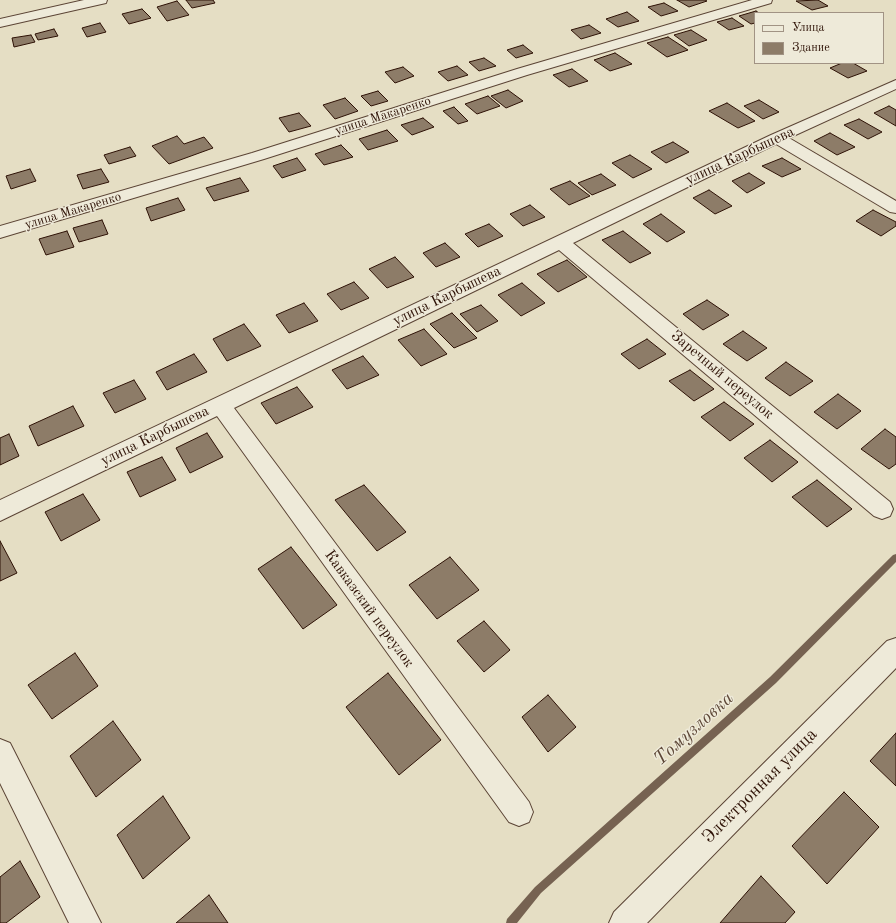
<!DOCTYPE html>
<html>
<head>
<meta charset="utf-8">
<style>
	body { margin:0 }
	#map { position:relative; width:896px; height:923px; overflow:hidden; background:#e5dec4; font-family:"Old Standard TT",serif }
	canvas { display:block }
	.legend { position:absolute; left:754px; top:12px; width:130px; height:52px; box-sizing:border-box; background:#eeead9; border:1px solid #a19384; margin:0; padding:5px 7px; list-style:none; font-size:12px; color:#2d1105 }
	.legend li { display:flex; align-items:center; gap:8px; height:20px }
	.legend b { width:20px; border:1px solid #a19384 }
</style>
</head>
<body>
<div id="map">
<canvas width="896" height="923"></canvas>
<ul class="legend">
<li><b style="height:5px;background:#eeead9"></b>Улица</li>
<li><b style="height:11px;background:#8d7c68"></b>Здание</li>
</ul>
</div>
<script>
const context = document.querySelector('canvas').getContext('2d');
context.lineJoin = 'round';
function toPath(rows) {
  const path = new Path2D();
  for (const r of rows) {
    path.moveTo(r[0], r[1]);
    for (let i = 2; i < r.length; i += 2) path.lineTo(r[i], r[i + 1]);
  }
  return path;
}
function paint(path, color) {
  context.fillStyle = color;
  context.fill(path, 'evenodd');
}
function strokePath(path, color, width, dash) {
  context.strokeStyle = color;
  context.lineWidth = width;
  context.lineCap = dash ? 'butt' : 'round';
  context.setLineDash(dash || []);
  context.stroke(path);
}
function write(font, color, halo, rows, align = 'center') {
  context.font = font + ' "Old Standard TT",serif';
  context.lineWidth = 3;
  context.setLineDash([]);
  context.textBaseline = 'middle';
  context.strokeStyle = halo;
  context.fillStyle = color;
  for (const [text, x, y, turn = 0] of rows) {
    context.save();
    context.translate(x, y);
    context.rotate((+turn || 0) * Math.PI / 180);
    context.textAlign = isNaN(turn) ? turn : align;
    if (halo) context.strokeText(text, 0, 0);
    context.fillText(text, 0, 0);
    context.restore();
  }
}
paint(toPath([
	[896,554,896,562,776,683,541,893,517,923,506,923,507,919,535,887,770,677,893,555,896,554]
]), '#766251');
const building = toPath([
	[186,0,213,0,215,3,192,8,186,0],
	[677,0,705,0,707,1,689,7,677,0],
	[818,0,828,6,812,10,796,1,818,0],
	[177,1,189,15,167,21,157,7,177,1],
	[664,3,678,11,661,16,648,7,664,3],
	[142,9,151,18,129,24,122,14,142,9],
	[756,11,759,13,755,13,755,23,751,24,739,16,756,11],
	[627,12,639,21,618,27,606,19,627,12],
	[732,18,744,26,729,30,717,22,732,18],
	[100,23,106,32,87,37,82,28,100,23],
	[589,25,601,33,581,39,571,30,589,25],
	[54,29,58,36,38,40,35,34,54,29],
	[691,30,707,40,689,46,674,35,691,30],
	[31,35,35,42,14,47,12,38,31,35],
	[668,37,688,50,667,57,647,43,668,37],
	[523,45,533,53,516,58,507,50,523,45],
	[615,53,632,64,610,71,594,60,615,53],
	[484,58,496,66,479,71,469,62,484,58],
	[842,63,853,63,867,71,848,78,830,68,842,63],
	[457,66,468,75,448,81,438,72,457,66],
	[403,67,414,76,395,83,385,72,403,67],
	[572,69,588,81,569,87,553,75,572,69],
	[508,90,523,101,506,108,491,96,508,90],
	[378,91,388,101,371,106,361,96,378,91],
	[488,96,500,106,477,114,465,104,488,96],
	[345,98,358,111,335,119,323,105,345,98],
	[759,100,779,112,763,119,744,106,759,100],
	[727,103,755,121,738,128,709,111,727,103],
	[889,106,896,110,896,126,874,113,889,106],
	[454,107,468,121,458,124,443,111,454,107],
	[299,113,311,126,289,132,279,118,299,113],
	[423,118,434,127,412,135,401,125,423,118],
	[859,119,882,132,868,139,844,125,859,119],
	[387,130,398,141,368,150,359,139,387,130],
	[830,133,855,147,837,155,814,141,830,133],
	[177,136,184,144,204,137,213,148,169,164,152,146,177,136],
	[673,142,689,152,666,163,651,152,673,142],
	[341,145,353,157,324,165,315,154,341,145],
	[130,147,136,156,109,164,104,155,130,147],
	[630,155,652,169,633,178,612,163,630,155],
	[297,158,306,170,282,178,273,166,297,158],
	[782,158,801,169,782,177,762,166,782,158],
	[30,169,36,181,11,189,6,176,30,169],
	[101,169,109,182,83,189,77,175,101,169],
	[749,173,765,183,747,193,732,181,749,173],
	[601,174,616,185,592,195,578,183,601,174],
	[240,178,249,191,214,201,206,188,240,178],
	[570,181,590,196,569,205,550,189,570,181],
	[709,190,732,206,715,214,693,198,709,190],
	[178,198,185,210,151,221,146,208,178,198],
	[530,205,545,217,523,226,510,214,530,205],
	[873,210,896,222,896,226,881,236,856,221,873,210],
	[661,214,685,232,667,242,643,224,661,214],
	[102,220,108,234,79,242,73,228,102,220],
	[489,224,503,236,478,247,465,234,489,224],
	[67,231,74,247,46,255,39,239,67,231],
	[623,231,651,253,630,263,602,240,623,231],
	[445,243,460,257,436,267,423,253,445,243],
	[395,257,414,277,387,288,369,269,395,257],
	[567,260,587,277,558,292,537,274,567,260],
	[354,282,369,298,341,310,327,294,354,282],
	[522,283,545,303,521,316,498,295,522,283],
	[707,300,729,315,703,330,683,314,707,300],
	[304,303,318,321,289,333,276,315,304,303],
	[481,305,498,321,477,332,460,314,481,305],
	[452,313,477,338,454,348,430,324,452,313],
	[244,324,261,346,227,361,213,339,244,324],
	[424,329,447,354,421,366,398,340,424,329],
	[743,331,767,348,747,361,723,344,743,331],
	[647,339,666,354,639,369,621,354,647,339],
	[194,354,207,372,167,390,156,372,194,354],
	[363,356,379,375,347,389,332,370,363,356],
	[786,362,813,381,790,396,765,378,786,362],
	[690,370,714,389,694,401,669,381,690,370],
	[134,380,146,399,115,413,103,393,134,380],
	[297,387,313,407,276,424,261,403,297,387],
	[838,394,861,411,837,429,814,412,838,394],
	[724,402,754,424,730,441,701,417,724,402],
	[73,406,84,426,38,446,29,426,73,406],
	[885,429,896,437,896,464,889,469,861,449,885,429],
	[207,433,223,457,190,473,176,448,207,433],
	[9,434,19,456,0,465,0,438,9,434],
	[770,440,798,462,772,482,744,458,770,440],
	[162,457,176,480,140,497,127,472,162,457],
	[817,480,852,509,827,527,792,497,817,480],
	[364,485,406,532,377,551,335,500,364,485],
	[83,494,100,520,61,541,45,512,83,494],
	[0,541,17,573,0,581,0,541],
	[291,547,337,605,303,629,258,569,291,547],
	[450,557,479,590,437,619,409,585,450,557],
	[484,621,510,650,484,672,457,641,484,621],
	[75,653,98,686,52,719,28,685,75,653],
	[388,673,441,740,399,775,346,707,388,673],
	[548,695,576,727,548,752,522,717,548,695],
	[113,721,141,760,96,797,70,756,113,721],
	[896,733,896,786,870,761,896,733],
	[844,792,879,827,827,884,792,846,844,792],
	[163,796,190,838,143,879,117,835,163,796],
	[20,861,40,897,6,923,0,923,0,877,20,861],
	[761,876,795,912,785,923,720,923,761,876],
	[209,895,228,923,176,923,209,895]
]);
paint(building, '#8d7c68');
strokePath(building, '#2d1105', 1);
const minor = toPath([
	[84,0,107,0,106,3,0,27,0,19,84,0],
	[752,0,772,0,771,3,527,75,264,159,0,238,0,226,252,153,517,69,752,0],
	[896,80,896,89,789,138,896,201,896,213,890,212,776,144,573,243,890,502,893,509,890,516,882,519,874,516,559,250,234,408,529,802,533,812,529,822,519,826,509,822,217,416,0,521,0,500,771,135,896,80],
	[896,638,896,668,647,923,609,923,614,912,887,641,896,638],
	[0,739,10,743,101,923,69,923,0,783,0,739]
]);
strokePath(minor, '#5b4435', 2);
paint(minor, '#eeead9');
write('13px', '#2d1105', '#eeead9', [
	["улица Макаренко",383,116,-18],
	["улица Макаренко",73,211,-17]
]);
write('15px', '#2d1105', '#eeead9', [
	["улица Карбышева",740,156,-25],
	["улица Карбышева",447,296,-26],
	["Заречный переулок",722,375,40],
	["улица Карбышева",155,436,-26],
	["Кавказский переулок",369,609,54]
]);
write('18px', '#2d1105', '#eeead9', [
	["Электронная улица",760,786,-45]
]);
write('italic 19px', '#5d4737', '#eeead9', [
	["Томузловка",694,729,-42]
]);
</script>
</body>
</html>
